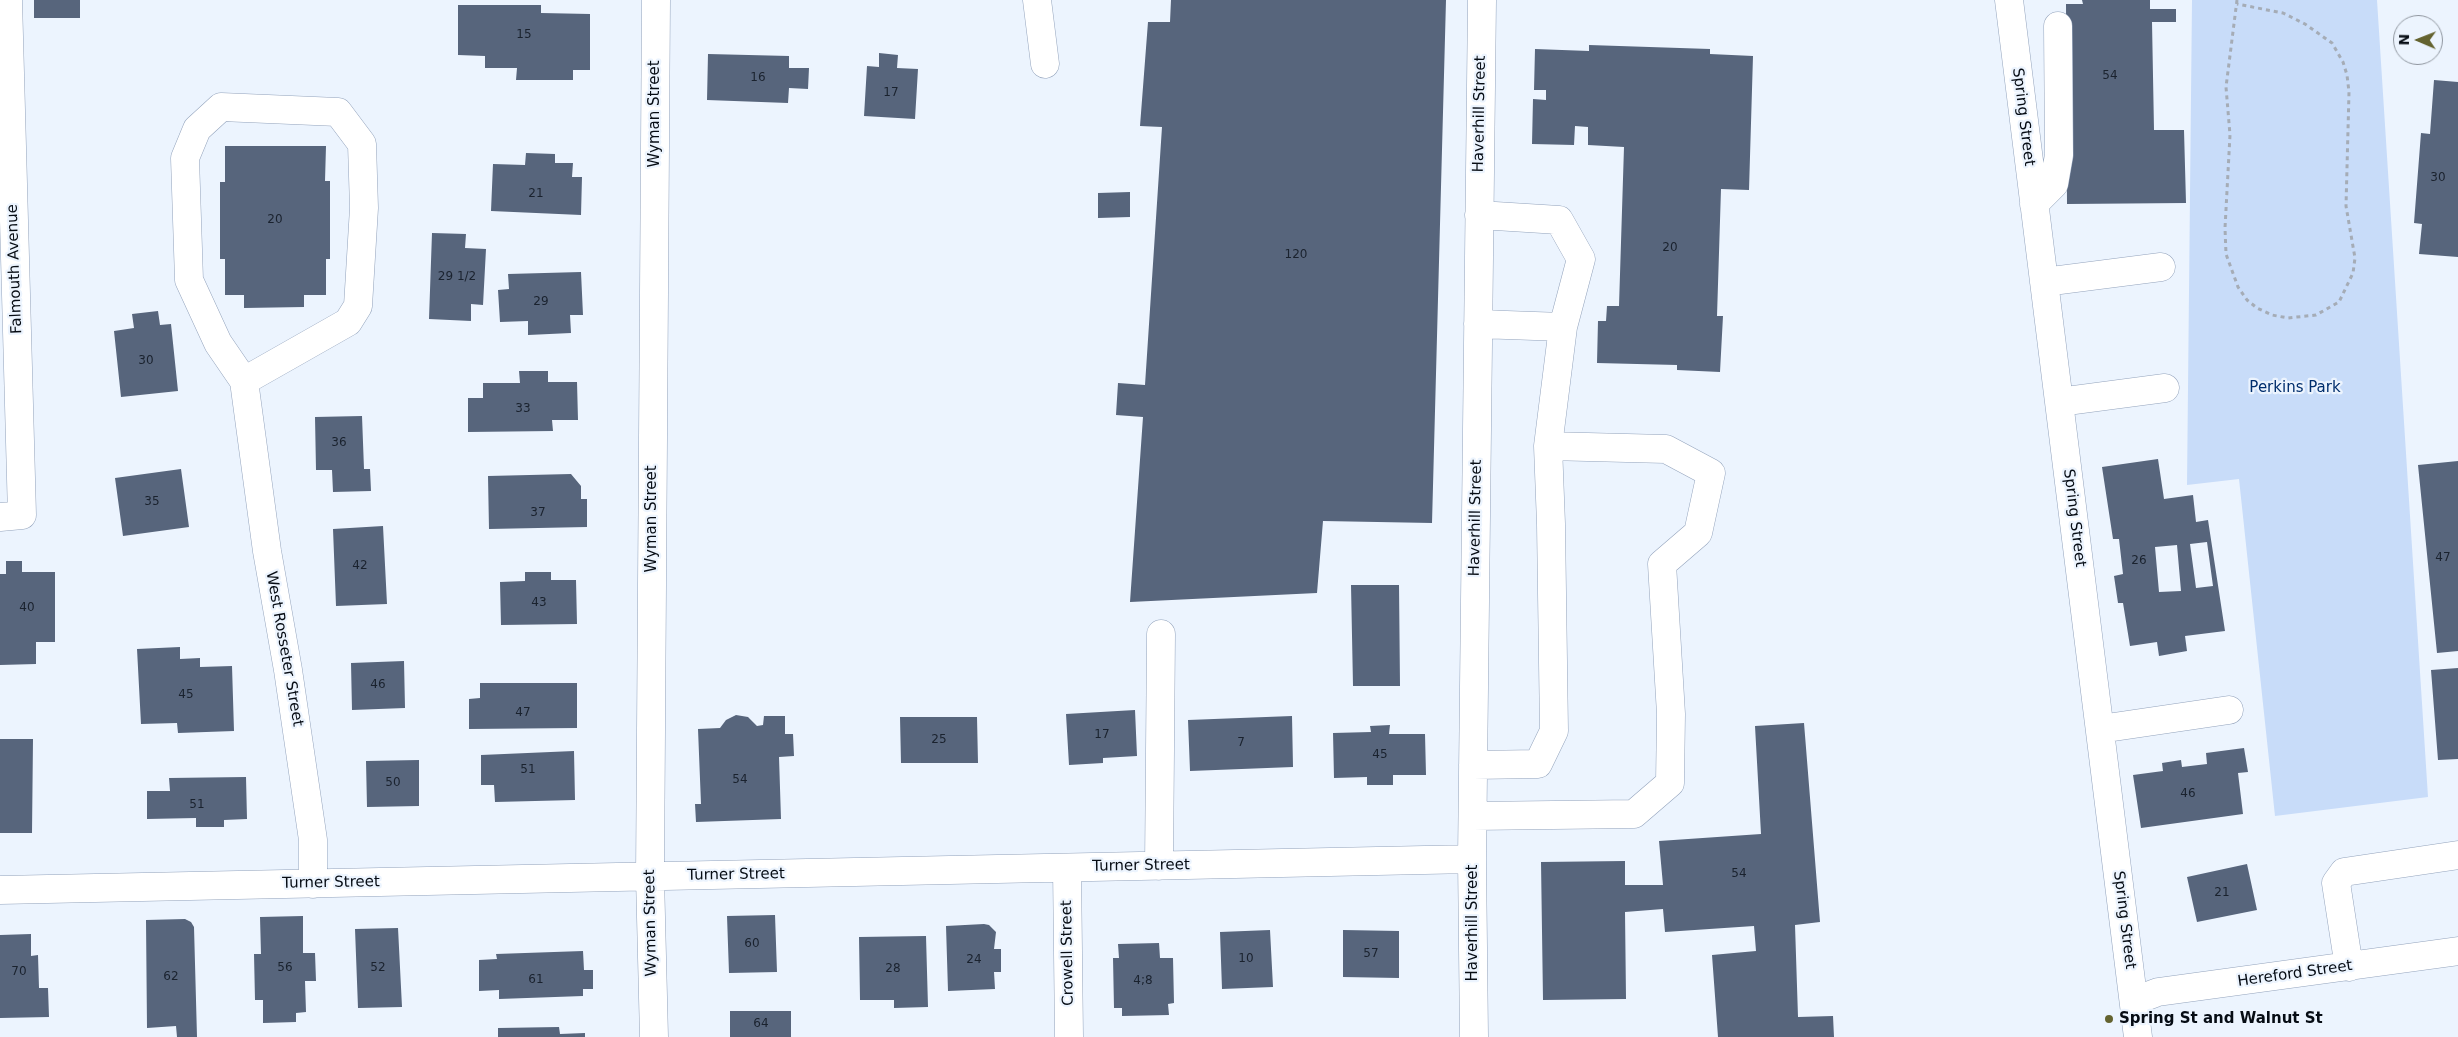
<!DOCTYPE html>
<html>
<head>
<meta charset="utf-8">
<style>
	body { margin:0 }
	#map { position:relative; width:2458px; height:1037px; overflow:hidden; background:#ecf4fe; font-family:"DejaVu Sans",sans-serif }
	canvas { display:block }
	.north { position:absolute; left:2393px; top:15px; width:50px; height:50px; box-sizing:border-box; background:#ecf4fe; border:1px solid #9097a0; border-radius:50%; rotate:271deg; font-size:14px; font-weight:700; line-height:20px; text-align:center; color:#060c14 }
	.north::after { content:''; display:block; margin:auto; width:18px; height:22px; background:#646330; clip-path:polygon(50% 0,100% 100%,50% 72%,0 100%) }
</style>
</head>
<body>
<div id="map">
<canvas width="2458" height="1037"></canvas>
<div class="north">N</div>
</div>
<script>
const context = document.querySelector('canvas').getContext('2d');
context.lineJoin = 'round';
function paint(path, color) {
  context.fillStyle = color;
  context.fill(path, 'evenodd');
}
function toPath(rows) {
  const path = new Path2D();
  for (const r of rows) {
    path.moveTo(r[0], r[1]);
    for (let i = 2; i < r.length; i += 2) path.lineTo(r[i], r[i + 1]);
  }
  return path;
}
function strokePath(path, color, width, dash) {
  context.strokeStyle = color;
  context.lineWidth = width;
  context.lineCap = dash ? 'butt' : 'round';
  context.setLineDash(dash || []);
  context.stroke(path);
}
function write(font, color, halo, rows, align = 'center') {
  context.font = font + ' "DejaVu Sans",sans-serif';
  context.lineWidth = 4.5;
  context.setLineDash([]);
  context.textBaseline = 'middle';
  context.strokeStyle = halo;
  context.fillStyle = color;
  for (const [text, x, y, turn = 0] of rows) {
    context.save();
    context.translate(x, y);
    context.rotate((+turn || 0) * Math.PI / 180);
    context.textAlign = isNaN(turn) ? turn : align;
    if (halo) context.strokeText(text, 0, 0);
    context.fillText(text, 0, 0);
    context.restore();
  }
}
paint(toPath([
	[2192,0,2377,0,2428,797,2275,816,2239,479,2187,485]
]), '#c8dcf9');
paint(toPath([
	[34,0,80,0,80,18,34,18],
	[1171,0,1446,0,1432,523,1323,521,1317,593,1130,602,1143,417,1116,415,1118,383,1145,385,1162,127,1140,126,1148,22,1170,22],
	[2082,0,2150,0,2150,9,2176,9,2176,22,2152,22,2154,130,2184,130,2186,203,2067,204,2066,4,2083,4],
	[458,5,541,5,541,13,590,14,590,70,573,70,573,80,516,80,517,68,485,68,485,56,458,55],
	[1589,45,1710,49,1710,54,1753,56,1749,190,1721,189,1717,316,1723,316,1720,372,1677,370,1677,365,1597,363,1598,321,1606,321,1607,306,1619,306,1624,147,1588,145,1588,127,1575,126,1574,145,1532,144,1533,99,1546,100,1546,90,1534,90,1535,49,1589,51],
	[879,53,898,55,897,68,918,69,915,119,864,116,867,66,879,67],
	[708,54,789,56,789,68,809,68,808,89,789,88,788,103,707,100],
	[2434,80,2458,82,2458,257,2419,254,2422,224,2414,223,2421,133,2430,134],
	[225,146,326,146,325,181,330,181,330,259,326,259,326,295,304,295,304,307,244,308,244,295,225,295,225,259,220,259,220,182,225,182],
	[526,153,555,154,555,163,573,163,572,177,582,177,581,215,491,211,493,164,525,165],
	[1130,192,1130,217,1098,218,1098,193],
	[432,233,466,234,465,248,486,249,483,305,471,304,471,321,429,319],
	[581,272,583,315,570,315,571,333,528,335,528,321,500,322,498,290,509,289,508,274],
	[158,311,160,325,171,324,178,391,121,397,114,331,134,328,132,314],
	[519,371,548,371,548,382,577,382,578,420,552,420,553,431,468,432,468,398,483,398,483,383,520,383],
	[362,416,364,469,370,469,371,491,333,492,332,470,316,470,315,417],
	[2158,459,2164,499,2193,495,2196,522,2208,520,2225,631,2185,636,2187,651,2159,656,2157,642,2130,646,2123,603,2118,603,2114,576,2123,574,2119,539,2113,539,2102,467],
	[2207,542,2213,586,2196,588,2190,544],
	[2177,545,2181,591,2159,592,2155,547],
	[2458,461,2458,651,2437,653,2418,465],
	[181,469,189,527,123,536,115,478],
	[571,474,581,486,581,499,587,499,587,527,489,529,488,476],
	[383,526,387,604,336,606,333,529],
	[6,561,22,561,22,572,55,572,55,642,36,642,36,664,0,665,0,574,6,574],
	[525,572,551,572,551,580,576,580,577,624,501,625,500,582,525,581],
	[1351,585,1399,585,1400,686,1353,686],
	[180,647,180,659,200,658,200,667,232,666,234,731,178,733,177,723,141,724,137,649],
	[404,661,405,708,352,710,351,663],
	[2458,668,2458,759,2438,760,2431,670],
	[480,683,577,683,577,728,469,729,469,699,480,698],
	[1135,710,1137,756,1103,758,1103,763,1069,765,1066,714],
	[736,715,748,717,757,726,763,725,764,716,785,716,785,734,793,734,794,756,779,757,781,819,696,822,695,804,701,804,698,729,720,728,726,720],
	[1292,716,1293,767,1190,771,1188,720],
	[900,717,977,717,978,763,901,763],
	[1804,723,1820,922,1795,925,1798,1017,1833,1016,1834,1037,1718,1037,1712,955,1756,951,1754,926,1665,932,1663,909,1625,912,1626,999,1543,1000,1541,862,1625,861,1625,885,1663,885,1659,841,1761,834,1755,726],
	[1390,725,1389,734,1425,734,1426,775,1393,775,1393,785,1367,785,1367,777,1334,778,1333,733,1371,732,1370,726],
	[0,739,33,739,32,833,0,833],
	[2244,748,2248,772,2238,773,2243,814,2141,828,2133,775,2163,771,2162,763,2181,760,2182,767,2207,764,2206,753],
	[574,751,575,800,495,802,494,785,481,785,481,755],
	[419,760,419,806,367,807,366,761],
	[246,777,247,819,224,820,224,827,196,827,196,818,147,819,147,791,170,791,169,778],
	[2247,864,2257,910,2197,922,2187,877],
	[775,915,777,972,729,973,727,916],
	[303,916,303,953,315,953,316,981,305,981,306,1012,296,1013,296,1022,263,1023,263,1000,255,1000,254,954,261,954,260,917],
	[185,919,191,922,194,927,197,1037,177,1037,176,1026,147,1028,146,920],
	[984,924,989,925,996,932,994,949,1001,949,1001,972,994,972,995,989,948,991,946,926],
	[398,928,402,1007,358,1008,355,929],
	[1270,930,1273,987,1222,989,1220,932],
	[1343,930,1399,931,1399,978,1343,977],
	[31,934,31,956,38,955,39,988,48,988,49,1017,0,1018,0,935],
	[926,936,928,1007,894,1008,894,1000,860,1000,859,937],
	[1159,943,1160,958,1173,958,1174,1003,1168,1004,1169,1015,1122,1016,1122,1008,1114,1008,1113,958,1119,958,1118,944],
	[583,951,584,970,593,970,593,989,583,989,583,996,499,999,499,990,479,991,479,960,497,959,496,954],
	[730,1011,791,1011,791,1037,730,1037],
	[559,1027,560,1034,585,1033,585,1037,498,1037,498,1028]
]), '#57657c');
const minor = toPath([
	[1037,0,1045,64],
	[2009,0,2138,1037],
	[2034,204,2054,184,2059,155,2058,26],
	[2044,282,2161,267],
	[1478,324,1563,327],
	[244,381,348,322,358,306,364,208,362,144,338,112,221,107,197,129,185,158,189,280,218,343,244,381,267,551,288,670,313,840,313,884],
	[2059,402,2165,388],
	[0,517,22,515,8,0],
	[2100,729,2229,710],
	[1473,765,1538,764,1554,731,1551,524,1548,446],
	[1473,816,1634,814,1670,783,1671,714,1662,564,1698,533,1711,473,1666,449,1548,446,1563,327,1581,259,1559,220,1479,215],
	[1159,866,1161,634],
	[1067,868,1069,1037],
	[0,890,1472,859],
	[2349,967,2336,883,2344,872,2458,855],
	[2134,1001,2158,992,2458,951],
	[654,1037,650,877,656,0],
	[1474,1037,1472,859,1482,0]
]);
strokePath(minor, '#93a3bc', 29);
strokePath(toPath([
	[2237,0,2226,87,2230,135,2225,228,2226,254,2238,287,2247,300,2257,308,2272,315,2288,318,2316,315,2339,302,2353,273,2355,258,2346,206,2349,92,2347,75,2343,62,2332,43,2305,24,2283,13,2237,4]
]), '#a5acb6', 3, [4, 4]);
strokePath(minor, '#fff', 28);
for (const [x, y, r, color] of [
	[2109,1019,5,"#646330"]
]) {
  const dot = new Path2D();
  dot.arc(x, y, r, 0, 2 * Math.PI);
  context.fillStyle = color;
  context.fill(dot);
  strokePath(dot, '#ecf4fe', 2);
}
write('12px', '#1a222e', null, [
	["15",524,35],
	["54",2110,76],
	["16",758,78],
	["17",891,93],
	["30",2438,178],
	["21",536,194],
	["20",275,220],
	["20",1670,248],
	["120",1296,255],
	["29 1/2",457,277],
	["29",541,302],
	["30",146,361],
	["33",523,409],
	["36",339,443],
	["35",152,502],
	["37",538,513],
	["47",2443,558],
	["26",2139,561],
	["42",360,566],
	["43",539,603],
	["40",27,608],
	["46",378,685],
	["45",186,695],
	["47",523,713],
	["17",1102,735],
	["25",939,740],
	["7",1241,743],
	["45",1380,755],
	["51",528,770],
	["54",740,780],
	["50",393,783],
	["46",2188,794],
	["51",197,805],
	["54",1739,874],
	["21",2222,893],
	["60",752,944],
	["57",1371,954],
	["10",1246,959],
	["24",974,960],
	["56",285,968],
	["52",378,968],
	["28",893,969],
	["70",19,972],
	["62",171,977],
	["61",536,980],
	["4;8",1143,981],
	["64",761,1024]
]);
write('15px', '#060c14', '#ecf4fe', [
	["Wyman Street",655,114,-90],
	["Haverhill Street",1480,114,-89],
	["Spring Street",2023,117,83],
	["Falmouth Avenue",15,269,-92],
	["Haverhill Street",1476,518,-89],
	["Spring Street",2074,518,83],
	["Wyman Street",652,519,-90],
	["West Rosseter Street",284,649,80],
	["Turner Street",1141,866,-1],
	["Turner Street",736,875,-1],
	["Turner Street",331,883,-1],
	["Spring Street",2124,920,83],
	["Wyman Street",651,923,-91],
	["Haverhill Street",1473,923,-90],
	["Crowell Street",1068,953,-91],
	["Hereford Street",2295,974,-8]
]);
write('15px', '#002e6d', '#ecf4fe', [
	["Perkins Park",2295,388]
]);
write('bold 15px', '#060c14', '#ecf4fe', [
	["Spring St and Walnut St",2119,1019]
], 'left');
</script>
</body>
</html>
